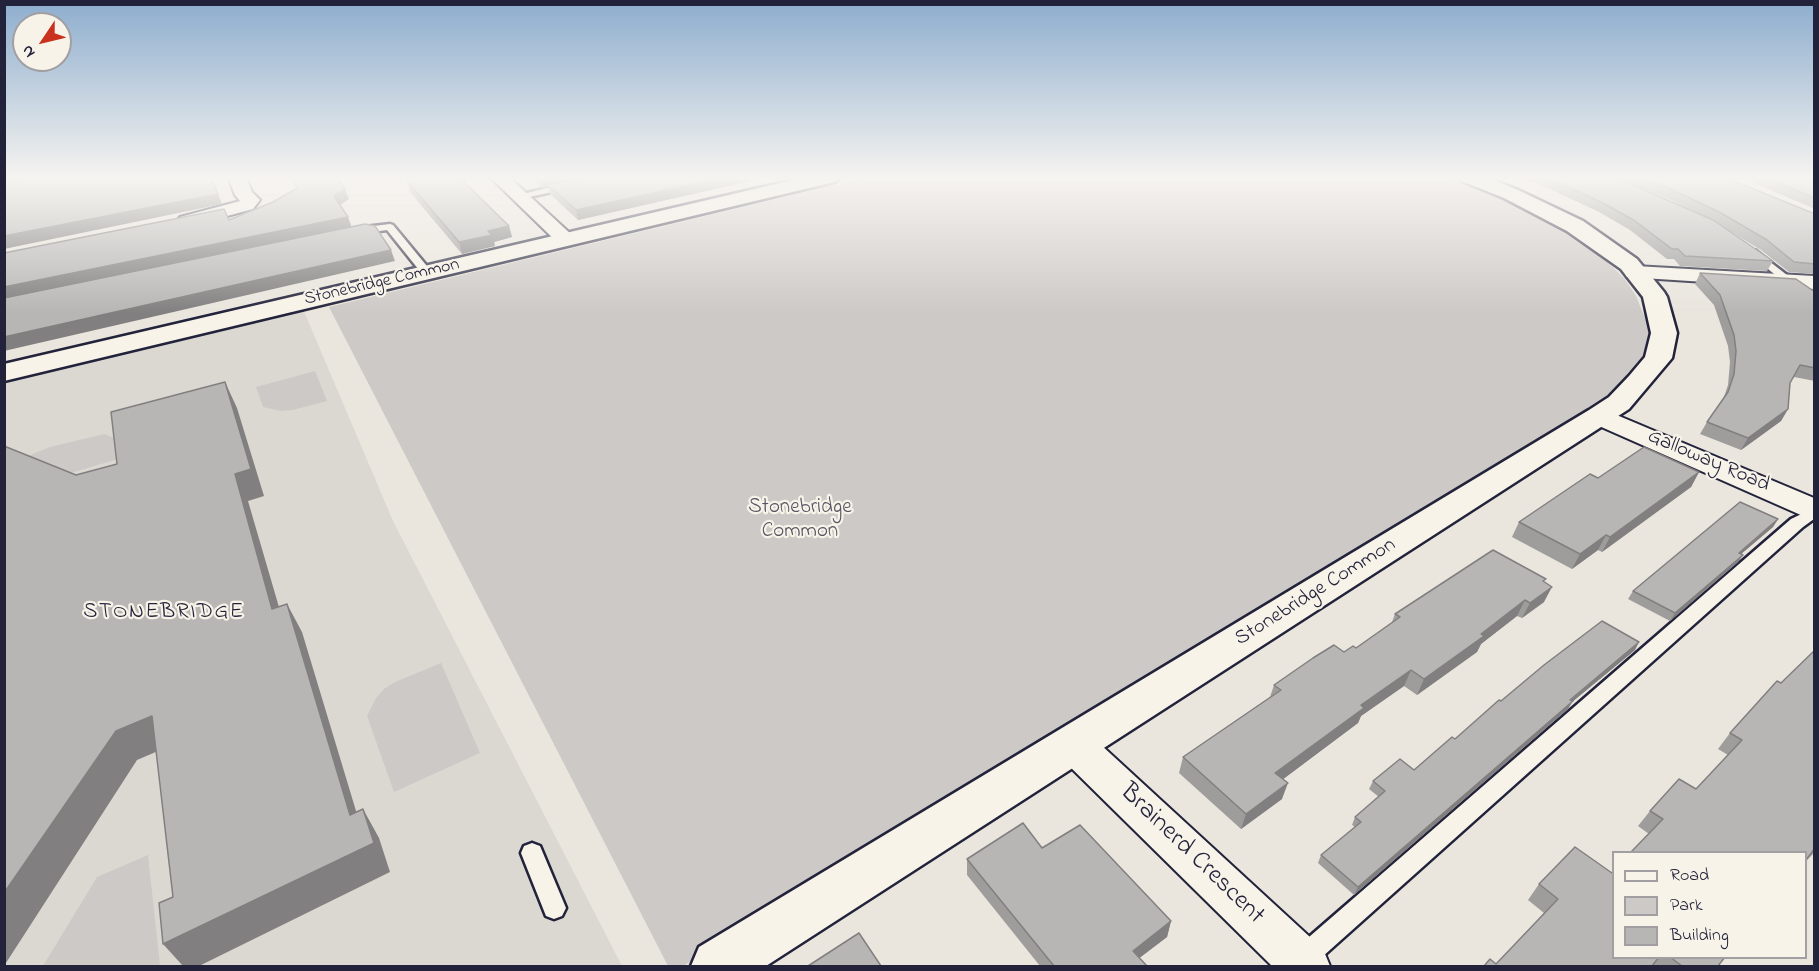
<!DOCTYPE html>
<html>
<head>
<meta charset="utf-8">
<style>
	body { margin:0 }
	#map { position:relative; width:1819px; height:971px; overflow:hidden; background:#eae6de; font-family:"Indie Flower",sans-serif }
	canvas { display:block }
	.frame { position:absolute; inset:0; border:6px solid #22223b; pointer-events:none }
	.legend { position:absolute; left:1612px; top:851px; width:195px; height:108px; box-sizing:border-box; background:#f7f3e8; border:2px solid #a29fa3; margin:0; padding:8px 10px; list-style:none; font-size:18px; color:#22223b }
	.legend li { display:flex; align-items:center; gap:12px; height:30px }
	.legend b { width:30px; border:2px solid #a29fa3 }
	.north { position:absolute; left:12px; top:12px; width:60px; height:60px; box-sizing:border-box; background:#f7f3e8; border:2px solid #a29fa3; border-radius:50%; rotate:235deg; font-size:16px; font-weight:700; line-height:24px; text-align:center; color:#22223b }
	.north::after { content:''; display:block; margin:auto; width:21px; height:27px; background:#c8321e; clip-path:polygon(50% 0,100% 100%,50% 72%,0 100%) }
</style>
</head>
<body>
<div id="map">
<canvas width="1819" height="971"></canvas>
<div class="frame"></div>
<ul class="legend">
<li><b style="height:8px;background:#f7f3e8"></b>Road</li>
<li><b style="height:16px;background:#cdc9c6"></b>Park</li>
<li><b style="height:16px;background:#b8b6b5"></b>Building</li>
</ul>
<div class="north">N</div>
</div>
<script>
const context = document.querySelector('canvas').getContext('2d');
context.lineJoin = 'round';
function paint(path, color) {
  context.fillStyle = color;
  context.fill(path, 'evenodd');
}
function toPath(rows) {
  const path = new Path2D();
  for (const r of rows) {
    path.moveTo(r[0], r[1]);
    for (let i = 2; i < r.length; i += 2) path.lineTo(r[i], r[i + 1]);
  }
  return path;
}
function strokePath(path, color, width, dash) {
  context.strokeStyle = color;
  context.lineWidth = width;
  context.lineCap = dash ? 'butt' : 'round';
  context.setLineDash(dash || []);
  context.stroke(path);
}
function write(font, color, halo, rows, align = 'center') {
  context.font = font + ' "Indie Flower",sans-serif';
  context.lineWidth = 4.5;
  context.setLineDash([]);
  context.textBaseline = 'middle';
  context.strokeStyle = halo;
  context.fillStyle = color;
  for (const [text, x, y, turn = 0] of rows) {
    context.save();
    context.translate(x, y);
    context.rotate((+turn || 0) * Math.PI / 180);
    context.textAlign = isNaN(turn) ? turn : align;
    if (halo) context.strokeText(text, 0, 0);
    context.fillText(text, 0, 0);
    context.restore();
  }
}
paint(toPath([
	[303,309,393,521,622,966,5,966,4,380]
]), '#dbd8d2');
paint(toPath([
	[867,177,1448,177,1505,198,1557,225,1604,259,1624,278,1636,296,1650,330,1650,346,1626,382,1571,426,683,966,668,966,329,307],
	[315,371,327,401,293,410,280,411,263,407,256,387],
	[104,434,115,438,118,459,64,475,23,458,50,447],
	[441,663,480,753,394,792,367,716,376,698,384,689,395,682],
	[148,855,160,966,43,966,97,877]
]), '#cdc9c6');
const lane = toPath([
	[567,183,572,186,570,188,520,199,515,196,567,183],
	[390,224,393,225,431,271,431,275,423,275,387,230,357,234,352,231,357,228,390,224],
	[1756,251,1814,296,1814,304,1810,303,1752,256,1751,254,1756,251],
	[1814,508,1814,519,1803,527,1312,966,1294,966,1291,958,1294,950,1791,519,1814,508],
	[532,843,540,846,566,908,562,916,554,919,546,916,521,853,524,846,532,843]
]);
const street = toPath([
	[228,177,246,177,252,192,260,200,253,209,187,227,180,225,177,221,180,217,240,201,235,195,228,177],
	[490,177,509,177,573,236,576,240,573,244,559,244,490,177],
	[1635,266,1814,276,1814,289,1627,277,1624,272,1627,267,1635,266],
	[1600,408,1814,498,1814,518,1803,516,1590,422,1586,416,1590,410,1600,408],
	[1074,729,1088,733,1323,949,1330,966,1272,966,1060,757,1054,745,1060,733,1074,729]
]);
const secondary = toPath([
	[806,177,840,177,837,181,830,183,4,381,4,364,806,177],
	[1459,177,1486,177,1518,190,1583,221,1637,259,1664,292,1667,297,1677,333,1672,358,1629,409,766,966,691,966,699,947,1589,410,1609,397,1629,376,1645,357,1651,333,1643,297,1621,269,1567,231,1504,198,1462,181,1459,177]
]);
strokePath(lane, '#22223b', 5);
strokePath(street, '#22223b', 4);
strokePath(secondary, '#22223b', 5);
paint(lane, '#f7f3e8');
paint(street, '#f7f3e8');
paint(secondary, '#f7f3e8');
paint(toPath([
	[530,177,768,177,578,220,550,194,548,186,542,188],
	[1518,177,1724,177,1815,214,1815,274,1789,272,1761,250,1713,221,1773,261,1767,271,1680,266,1674,259,1667,259,1630,230,1599,212,1539,184],
	[1637,186,1669,199,1712,220],
	[1740,177,1809,177,1815,179,1815,209],
	[407,181,466,184,509,226,512,237,494,242,495,246,462,254,410,192],
	[1700,273,1812,290,1815,286,1815,381,1794,377,1790,383,1788,409,1781,421,1741,450,1700,434,1707,422,1723,400,1728,385,1730,362,1728,346,1714,305,1695,284],
	[1699,472,1691,487,1602,552,1598,550,1572,569,1512,537,1519,522,1598,478],
	[1778,519,1773,527,1741,554,1738,562,1670,621,1628,599,1633,591],
	[1544,582,1544,602,1522,618,1517,616,1481,644,1477,652,1417,695,1404,686,1361,716,1358,723,1283,779,1282,799,1241,829,1179,773,1183,757,1270,697,1274,685,1344,652,1356,648,1392,622,1395,614],
	[1635,650,1572,702,1568,709,1354,895,1318,863,1321,855,1355,827,1352,825,1355,817,1379,797,1369,789,1373,781,1414,770,1455,739,1501,701],
	[1815,650,1815,852,1806,861,1649,834,1638,826,1650,811,1696,789,1728,755,1718,749,1730,733],
	[1042,848,1171,921,1167,937,1139,958,1147,966,1040,966,967,875,967,859],
	[1612,873,1614,957,1725,957,1718,966,1484,966,1496,964,1544,913,1528,900,1539,884]
]), '#9e9d9c');
paint(toPath([
	[212,177,222,204,4,249,4,236],
	[546,177,591,177,548,185,548,186,542,188,540,178],
	[725,177,768,177,578,220,576,210],
	[345,189,349,199,337,207,334,196],
	[348,217,352,228,4,300,4,287],
	[509,226,512,237,494,242,495,246,462,254,459,242,488,231],
	[391,250,395,261,4,351,4,337],
	[225,382,237,408,264,496,248,501,288,638,272,609,235,474],
	[1788,409,1781,421,1741,450,1748,438],
	[1699,472,1691,487,1602,552,1610,537],
	[1778,519,1773,527,1734,560,1739,553],
	[1606,535,1598,550,1572,569,1580,554],
	[1743,555,1738,562,1670,621,1675,613],
	[1552,587,1544,602,1522,618,1530,603],
	[1525,600,1517,616,1481,644,1477,652,1417,695,1424,679],
	[287,604,302,632,366,844,350,815],
	[1639,642,1635,650,1572,702,1568,709,1354,895,1358,887,1570,700],
	[1411,670,1404,686,1361,716,1358,723,1270,789,1275,773,1361,705],
	[152,716,172,745,137,760,4,966,4,893,116,731],
	[1288,783,1282,799,1241,829,1246,814],
	[363,809,379,838,390,872,199,966,183,966,163,944],
	[1171,921,1167,937,1129,966,1133,951]
]), '#817f7f');
const building = toPath([
	[28,177,211,177,218,194,4,236,4,180,28,177],
	[291,177,337,177,345,189,334,196,348,217,4,287,4,253,224,209,229,220,273,202,297,188,291,177],
	[406,177,461,177,465,181,463,181,509,226,488,231,492,235,459,242,407,181,406,177],
	[583,177,725,177,576,210,548,185,583,177],
	[1546,177,1615,177,1713,220,1773,261,1685,256,1678,249,1672,249,1635,221,1603,203,1546,177],
	[1639,177,1724,177,1815,214,1815,264,1794,262,1767,240,1721,213,1673,190,1639,177],
	[1765,177,1809,177,1815,179,1815,198,1765,177],
	[365,224,375,226,391,250,4,337,4,298,365,224],
	[1700,273,1796,279,1815,292,1815,368,1800,365,1790,383,1788,409,1748,438,1707,422,1728,392,1734,374,1736,351,1734,335,1720,295,1700,273],
	[225,382,251,469,235,474,272,609,287,604,350,815,363,809,374,843,163,944,159,903,173,897,152,716,116,731,4,893,4,446,76,475,117,464,111,412,225,382],
	[1644,447,1699,472,1610,537,1606,535,1580,554,1519,522,1590,474,1598,478,1644,447],
	[1740,502,1778,519,1739,553,1743,555,1675,613,1633,591,1740,502],
	[1493,550,1546,579,1543,581,1552,587,1530,603,1525,600,1481,634,1484,636,1424,679,1411,670,1361,705,1364,708,1275,773,1288,783,1246,814,1183,757,1281,690,1274,685,1313,658,1334,645,1344,652,1353,646,1356,648,1400,617,1395,614,1493,550],
	[1602,621,1639,642,1570,700,1573,701,1358,887,1321,855,1361,822,1355,817,1385,791,1373,781,1400,759,1414,770,1452,737,1455,739,1499,700,1501,701,1544,665,1602,621],
	[1815,650,1815,848,1806,860,1806,852,1631,852,1663,819,1650,811,1679,779,1696,789,1742,740,1730,733,1777,681,1781,683,1815,650],
	[1023,823,1042,848,1080,825,1171,921,1133,951,1147,966,1054,966,967,859,1023,823],
	[1575,847,1612,873,1614,871,1614,957,1659,957,1652,966,1484,966,1490,959,1496,964,1558,899,1539,884,1575,847],
	[859,933,881,966,808,966,859,933],
	[1670,957,1725,957,1718,966,1682,966,1670,957]
]);
paint(building, '#b8b6b5');
strokePath(building, '#817f7f', 1.5);
const sky = context.createLinearGradient(0, 0, 0, 313);
sky.addColorStop(0, '#8dadce');
sky.addColorStop(0.57, '#f6f4f0');
sky.addColorStop(1, '#f6f4f000');
context.fillStyle = sky;
context.fillRect(0, 0, 1819, 313);
write('18px', '#22223b', '#f7f3e8', [
	["Stonebridge Common",382,283,-13]
]);
write('21px', '#22223b', '#f7f3e8', [
	["Galloway Road",1708,462,23],
	["Stonebridge Common",1316,593,-32]
]);
write('21px', '#555465', '#f7f3e8', [
	["Stonebridge",800,509],
	["Common",800,533]
]);
context.letterSpacing = '1.5px';
write('22px', '#22223b', '#f7f3e8', [
	["STONEBRIDGE",164,613]
]);
context.letterSpacing = '0px';
write('26px', '#22223b', '#f7f3e8', [
	["Brainerd Crescent",1191,855,44]
]);
</script>
</body>
</html>
